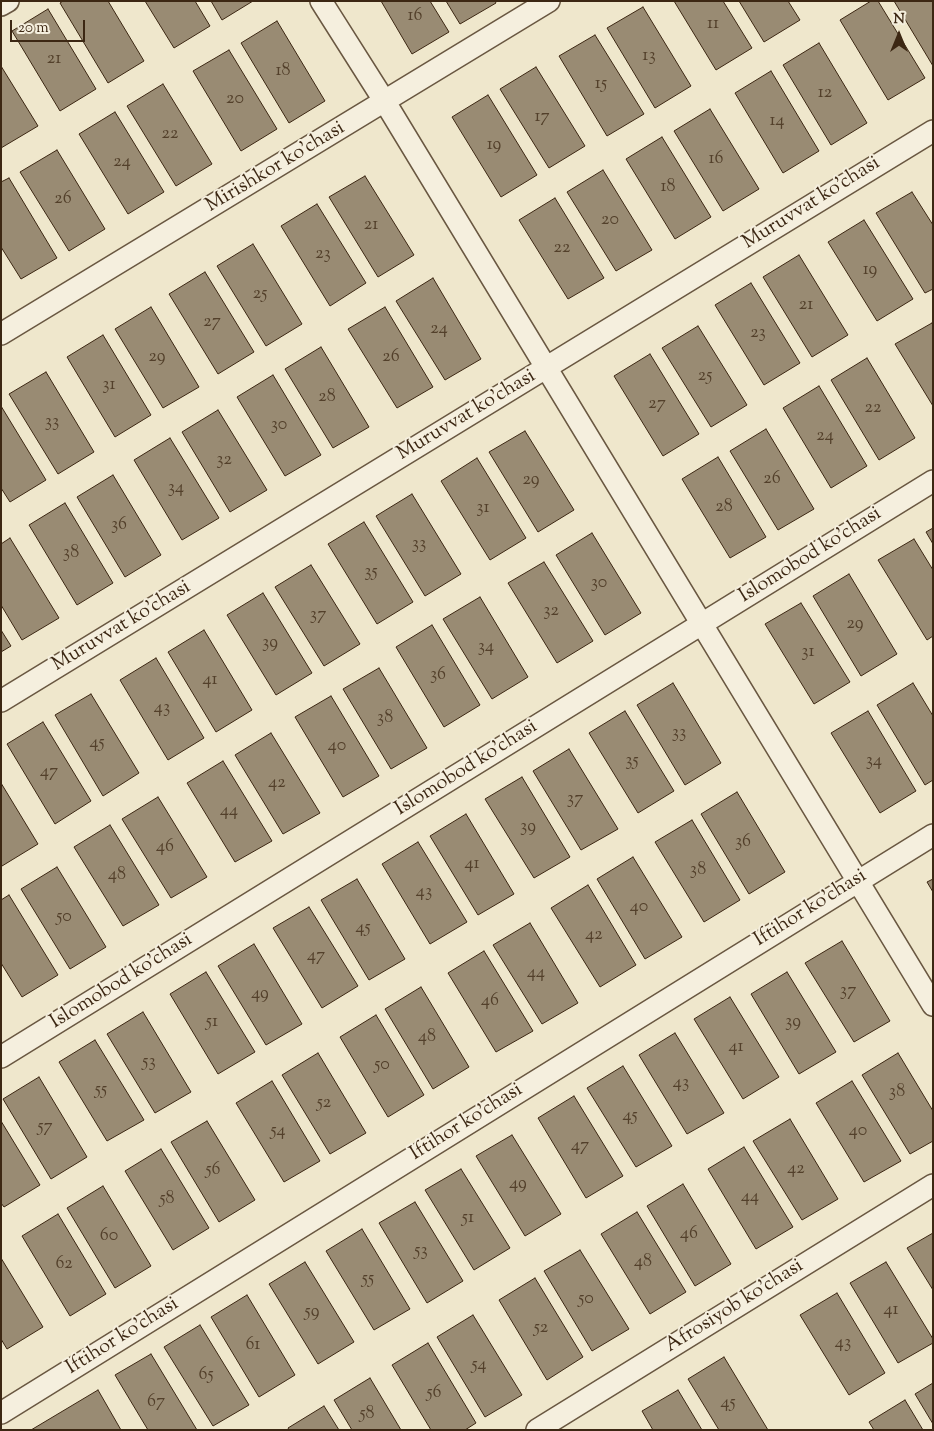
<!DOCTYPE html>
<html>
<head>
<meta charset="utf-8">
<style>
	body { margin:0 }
	#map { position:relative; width:934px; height:1431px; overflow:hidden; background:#efe7cc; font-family:"Sorts Mill Goudy",serif }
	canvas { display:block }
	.frame { position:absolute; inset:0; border:2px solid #3c2713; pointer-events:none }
	.north { position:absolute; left:874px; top:10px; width:50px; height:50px; -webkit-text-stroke:4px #f5efde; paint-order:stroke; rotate:0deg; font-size:14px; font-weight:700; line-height:20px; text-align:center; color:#3c2713 }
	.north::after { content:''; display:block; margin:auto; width:18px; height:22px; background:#3c2713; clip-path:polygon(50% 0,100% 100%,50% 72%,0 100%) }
	.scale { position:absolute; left:10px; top:20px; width:75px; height:22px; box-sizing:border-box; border:2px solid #3c2713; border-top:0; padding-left:6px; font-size:15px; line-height:18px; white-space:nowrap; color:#3c2713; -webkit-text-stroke:4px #f5efde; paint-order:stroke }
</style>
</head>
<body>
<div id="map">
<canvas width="934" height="1431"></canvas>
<div class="frame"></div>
<div class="north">N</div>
<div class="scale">20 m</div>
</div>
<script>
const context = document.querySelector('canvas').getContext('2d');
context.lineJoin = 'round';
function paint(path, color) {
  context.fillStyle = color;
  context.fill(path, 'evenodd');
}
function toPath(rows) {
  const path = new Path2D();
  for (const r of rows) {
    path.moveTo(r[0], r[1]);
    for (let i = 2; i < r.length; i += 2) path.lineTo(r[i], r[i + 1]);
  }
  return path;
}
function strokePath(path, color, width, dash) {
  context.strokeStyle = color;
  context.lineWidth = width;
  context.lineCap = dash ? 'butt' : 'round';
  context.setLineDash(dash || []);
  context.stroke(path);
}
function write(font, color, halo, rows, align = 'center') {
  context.font = font + ' "Sorts Mill Goudy",serif';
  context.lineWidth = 4;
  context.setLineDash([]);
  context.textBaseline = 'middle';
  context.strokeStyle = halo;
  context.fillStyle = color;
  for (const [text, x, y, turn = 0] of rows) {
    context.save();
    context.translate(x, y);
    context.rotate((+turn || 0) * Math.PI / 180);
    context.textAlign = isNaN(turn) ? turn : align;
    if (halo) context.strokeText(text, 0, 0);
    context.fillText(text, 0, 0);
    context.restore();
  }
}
const building = toPath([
	[63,1,108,1,144,61,108,83,60,3,63,1],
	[145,1,195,1,210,26,174,48,145,1],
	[211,1,253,1,222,20,211,1],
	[381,1,430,1,449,32,412,54,381,1],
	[446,1,495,1,496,3,460,24,446,1],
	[674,1,723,1,752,48,716,70,674,1],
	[739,1,788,1,800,20,764,42,739,1],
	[871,1,878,1,925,78,888,100,840,20,871,1],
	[894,1,933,1,933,66,894,1],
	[643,7,691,86,655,108,607,28,643,7],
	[48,9,96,89,60,111,12,31,48,9],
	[277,21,325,101,289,123,241,43,277,21],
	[595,35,644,114,607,136,559,56,595,35],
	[819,43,867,123,831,145,783,65,819,43],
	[229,50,277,129,241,151,193,71,229,50],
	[1,66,38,126,1,148,1,66],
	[536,67,585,146,549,168,500,89,536,67],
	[771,71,819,151,783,173,735,93,771,71],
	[163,84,212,164,176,186,127,106,163,84],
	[488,95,537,175,501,197,452,117,488,95],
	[710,109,759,189,723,211,674,131,710,109],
	[115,112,164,192,128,214,79,134,115,112],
	[662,137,711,217,675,239,626,159,662,137],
	[57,150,105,229,69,251,20,172,57,150],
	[603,170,652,250,616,271,567,192,603,170],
	[365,176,414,255,378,277,329,197,365,176],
	[9,178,57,258,21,279,1,247,1,182,9,178],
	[912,192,933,225,933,289,925,293,876,213,912,192],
	[555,198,604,278,568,299,519,220,555,198],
	[317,204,366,283,330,306,281,226,317,204],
	[864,220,913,299,877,321,828,242,864,220],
	[253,244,302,324,266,346,217,266,253,244],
	[799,255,848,335,812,357,763,277,799,255],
	[205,272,254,352,218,374,169,294,205,272],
	[433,278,481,359,445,380,396,301,433,278],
	[751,283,800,363,764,385,715,305,751,283],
	[151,307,199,387,163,408,115,329,151,307],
	[385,307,433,387,397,408,348,329,385,307],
	[932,323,933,325,933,406,895,344,932,323],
	[698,326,747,405,711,427,662,348,698,326],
	[103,335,151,415,115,437,67,357,103,335],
	[321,347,369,427,333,448,285,369,321,347],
	[650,354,699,434,663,456,614,376,650,354],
	[867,358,915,438,879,460,831,380,867,358],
	[46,372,94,452,58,474,9,394,46,372],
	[273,375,321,455,285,476,237,397,273,375],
	[819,386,867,466,831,488,783,408,819,386],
	[1,406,46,480,10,502,1,488,1,406],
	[218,410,267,490,230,512,182,432,218,410],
	[766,429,814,509,778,530,730,451,766,429],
	[525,431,574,510,538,532,489,452,525,431],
	[170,438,219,518,182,540,134,460,170,438],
	[718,457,766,537,730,558,682,479,718,457],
	[477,458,526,538,490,560,441,481,477,458],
	[113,475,161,555,125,577,77,497,113,475],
	[412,494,461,574,425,596,376,516,412,494],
	[65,503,113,583,77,605,29,525,65,503],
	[364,522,413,602,377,624,328,544,364,522],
	[933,528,933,544,926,532,933,528],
	[592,533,641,613,605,635,556,555,592,533],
	[10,538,59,618,22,640,1,605,1,544,10,538],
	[914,539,933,570,933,636,927,640,878,560,914,539],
	[544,562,593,641,557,663,508,583,544,562],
	[311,565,360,644,324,666,275,587,311,565],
	[849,574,897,654,861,676,813,596,849,574],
	[263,593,312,673,276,695,227,615,263,593],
	[480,597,528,677,492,699,443,619,480,597],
	[801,603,850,682,814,704,765,624,801,603],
	[432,625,480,705,444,727,396,647,432,625],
	[1,630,11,646,1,652,1,630],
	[204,630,252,710,216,732,168,652,204,630],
	[156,658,204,738,168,760,120,680,156,658],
	[379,668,427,748,391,769,343,689,379,668],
	[673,683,721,763,685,785,637,705,673,683],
	[913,683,933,716,933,780,925,785,877,705,913,683],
	[91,694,139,773,103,796,55,715,91,694],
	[331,696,379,776,343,797,295,717,331,696],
	[625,711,674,791,638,813,589,733,625,711],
	[868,711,916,791,880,813,831,733,868,711],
	[43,722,91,801,55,824,7,744,43,722],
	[271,733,320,813,283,834,235,755,271,733],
	[569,749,618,829,581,850,533,771,569,749],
	[223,761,272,841,235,862,187,783,223,761],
	[522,777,570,857,534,878,485,799,522,777],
	[1,783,38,844,2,866,1,864,1,783],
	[737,792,785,872,749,894,701,814,737,792],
	[158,797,207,877,171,898,122,819,158,797],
	[466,814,514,894,478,915,430,836,466,814],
	[692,820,740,900,704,922,655,842,692,820],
	[110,825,159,905,123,926,74,847,110,825],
	[418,842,467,922,430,944,382,864,418,842],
	[633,857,682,937,645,959,597,879,633,857],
	[57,867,106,947,70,969,21,889,57,867],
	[357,879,405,959,369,980,321,900,357,879],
	[933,879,933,892,927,882,933,879],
	[588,885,636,965,600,987,551,908,588,885],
	[9,895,58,975,22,997,1,963,1,900,9,895],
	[309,907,358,986,322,1008,273,928,309,907],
	[530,923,578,1003,542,1024,493,945,530,923],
	[842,941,890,1021,854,1042,805,963,842,941],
	[254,944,302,1024,266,1045,218,966,254,944],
	[484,951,533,1031,496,1052,448,973,484,951],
	[206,972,255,1052,218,1074,170,994,206,972],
	[787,972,836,1052,799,1074,751,994,787,972],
	[421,987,469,1067,433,1089,385,1009,421,987],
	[730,997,779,1077,743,1099,694,1019,730,997],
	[143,1012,191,1092,155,1113,107,1034,143,1012],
	[376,1015,424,1095,388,1117,340,1037,376,1015],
	[675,1033,724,1113,687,1134,639,1055,675,1033],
	[95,1040,144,1120,107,1141,59,1062,95,1040],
	[318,1053,366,1133,330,1154,282,1075,318,1053],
	[898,1053,933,1111,933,1141,910,1154,862,1075,898,1053],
	[623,1066,672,1146,636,1167,587,1088,623,1066],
	[39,1077,87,1157,51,1179,3,1099,39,1077],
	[272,1081,320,1161,284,1182,236,1103,272,1081],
	[852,1081,901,1161,864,1182,816,1103,852,1081],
	[574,1096,623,1176,586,1198,538,1118,574,1096],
	[790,1119,838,1199,802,1220,753,1141,790,1119],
	[1,1121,40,1185,4,1207,1,1203,1,1121],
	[207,1121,255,1200,219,1222,171,1142,207,1121],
	[512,1135,561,1214,525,1236,476,1156,512,1135],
	[744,1147,793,1227,756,1249,708,1169,744,1147],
	[161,1149,209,1228,173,1250,125,1171,161,1149],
	[461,1169,510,1248,474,1270,425,1190,461,1169],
	[683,1184,731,1264,695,1286,647,1206,683,1184],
	[103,1186,151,1266,115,1288,67,1208,103,1186],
	[415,1202,463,1281,427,1303,379,1223,415,1202],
	[637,1212,686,1292,650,1314,601,1234,637,1212],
	[58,1214,106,1294,70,1316,22,1236,58,1214],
	[362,1229,410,1309,374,1330,326,1251,362,1229],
	[933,1233,933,1290,907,1248,933,1233],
	[580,1250,629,1329,592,1351,544,1271,580,1250],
	[1,1258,43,1327,7,1349,1,1339,1,1258],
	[305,1262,354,1342,318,1364,269,1284,305,1262],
	[886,1262,933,1339,933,1343,898,1363,850,1283,886,1262],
	[535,1278,583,1357,547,1380,499,1300,535,1278],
	[837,1293,885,1373,849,1395,800,1315,837,1293],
	[247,1295,295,1375,259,1397,211,1317,247,1295],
	[473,1315,522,1395,485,1417,437,1337,473,1315],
	[200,1325,249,1405,213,1426,164,1347,200,1325],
	[428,1343,476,1423,465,1430,431,1430,392,1365,428,1343],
	[151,1354,197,1430,148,1430,115,1375,151,1354],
	[724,1357,768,1430,719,1430,688,1379,724,1357],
	[370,1378,401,1430,352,1430,334,1400,370,1378],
	[933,1383,933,1424,915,1394,933,1383],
	[98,1390,121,1430,31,1430,98,1390],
	[678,1390,702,1430,653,1430,642,1411,678,1390],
	[905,1400,923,1430,874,1430,869,1422,905,1400],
	[324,1406,339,1430,289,1430,288,1428,324,1406]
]);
paint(building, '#998b73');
strokePath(building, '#3c2713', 1);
const minor = toPath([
	[321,1,385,102,933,1005],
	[1,5,8,1],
	[1,334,549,1],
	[1,701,933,131],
	[1,1057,933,481],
	[1,1413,933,835],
	[537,1430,933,1185]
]);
strokePath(minor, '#695741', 24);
strokePath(minor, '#f5efde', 21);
write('18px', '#53402b', null, [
	["16",415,17],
	["11",713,25],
	["13",649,57],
	["21",54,60],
	["18",283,72],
	["15",601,85],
	["12",825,94],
	["20",235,100],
	["17",542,118],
	["14",777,122],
	["22",170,135],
	["19",494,146],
	["16",716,160],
	["24",122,163],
	["18",668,188],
	["26",63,200],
	["20",610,221],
	["21",371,226],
	["22",562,249],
	["23",323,255],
	["19",870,271],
	["25",260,295],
	["21",806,306],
	["27",212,323],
	["24",439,330],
	["23",758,334],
	["29",157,358],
	["26",391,358],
	["25",705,377],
	["31",109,386],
	["28",327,398],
	["27",657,405],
	["22",873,409],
	["33",52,423],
	["30",279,426],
	["24",825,437],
	["32",224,461],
	["26",772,480],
	["29",531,481],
	["34",176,489],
	["28",724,508],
	["31",483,509],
	["36",119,526],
	["33",419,545],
	["38",71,554],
	["35",371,573],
	["30",599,584],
	["32",551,612],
	["37",318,616],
	["29",855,625],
	["39",270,644],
	["34",486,648],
	["31",808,653],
	["36",438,676],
	["41",210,681],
	["43",162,709],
	["38",385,719],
	["33",679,734],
	["45",97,744],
	["40",337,747],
	["35",632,762],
	["34",874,762],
	["47",49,773],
	["42",277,784],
	["37",575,800],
	["44",229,812],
	["39",528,828],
	["36",743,843],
	["46",165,848],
	["41",472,865],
	["38",698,871],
	["48",117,876],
	["43",424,893],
	["40",639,908],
	["50",64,918],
	["45",363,929],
	["42",594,936],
	["47",316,957],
	["44",536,974],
	["37",848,992],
	["49",260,995],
	["46",490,1002],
	["51",212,1023],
	["39",793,1023],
	["48",427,1038],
	["41",736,1048],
	["53",149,1063],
	["50",382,1066],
	["43",681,1084],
	["55",101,1091],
	["38",897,1093],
	["52",324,1104],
	["45",630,1117],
	["57",45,1128],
	["54",278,1132],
	["40",858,1132],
	["47",580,1147],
	["42",796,1170],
	["56",213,1171],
	["49",518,1185],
	["44",750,1198],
	["58",167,1200],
	["51",468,1219],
	["46",689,1235],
	["60",109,1237],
	["53",421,1252],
	["48",643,1263],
	["62",64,1265],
	["55",368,1280],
	["50",586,1300],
	["41",891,1311],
	["59",312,1313],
	["52",541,1329],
	["43",843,1344],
	["61",253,1346],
	["54",479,1366],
	["65",206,1376],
	["56",434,1394],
	["67",156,1403],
	["45",728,1404],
	["58",367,1415]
]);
write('20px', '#3c2713', '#f5efde', [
	["Mirishkor ko'chasi",276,168,-31],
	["Muruvvat ko'chasi",812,204,-32],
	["Muruvvat ko'chasi",467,416,-31],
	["Islomobod ko'chasi",811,556,-32],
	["Muruvvat ko'chasi",122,627,-31],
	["Islomobod ko'chasi",467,769,-32],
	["Iftihor ko'chasi",811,909,-32],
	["Islomobod ko'chasi",122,982,-32],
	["Iftihor ko'chasi",467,1123,-32],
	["Afrosiyob ko'chasi",735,1307,-32],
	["Iftihor ko'chasi",123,1337,-32]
]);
</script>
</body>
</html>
